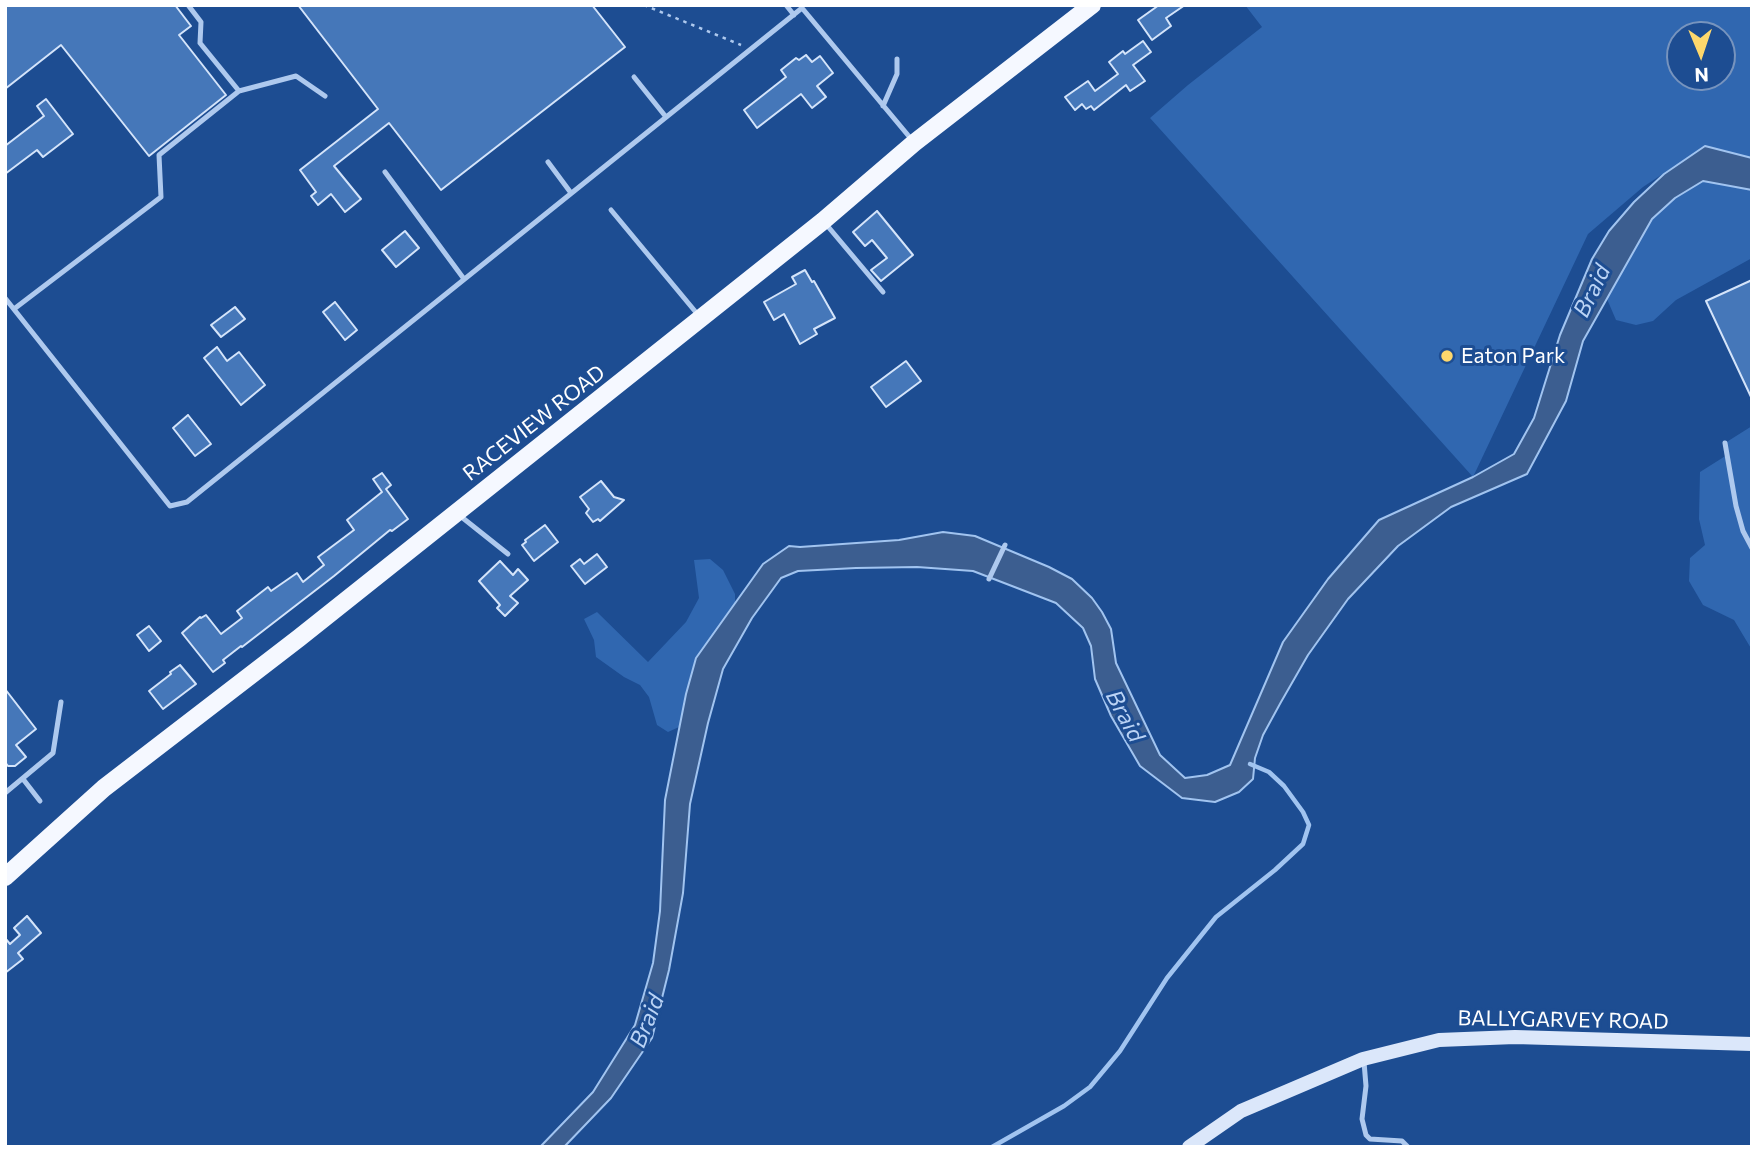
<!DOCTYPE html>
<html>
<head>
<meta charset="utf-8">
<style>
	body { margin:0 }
	#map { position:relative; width:1757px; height:1152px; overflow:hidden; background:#1d4d92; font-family:Commissioner,sans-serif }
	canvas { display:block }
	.frame { position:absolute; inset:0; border:7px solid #fff; pointer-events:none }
	.north { position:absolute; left:1666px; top:21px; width:70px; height:70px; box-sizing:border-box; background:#1d4d92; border:2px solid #7794be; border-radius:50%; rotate:178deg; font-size:19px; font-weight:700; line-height:28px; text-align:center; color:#fff }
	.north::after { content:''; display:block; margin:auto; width:24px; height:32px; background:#fdd76c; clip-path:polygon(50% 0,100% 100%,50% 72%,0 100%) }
</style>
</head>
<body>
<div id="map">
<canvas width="1757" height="1152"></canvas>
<div class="frame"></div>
<div class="north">N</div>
</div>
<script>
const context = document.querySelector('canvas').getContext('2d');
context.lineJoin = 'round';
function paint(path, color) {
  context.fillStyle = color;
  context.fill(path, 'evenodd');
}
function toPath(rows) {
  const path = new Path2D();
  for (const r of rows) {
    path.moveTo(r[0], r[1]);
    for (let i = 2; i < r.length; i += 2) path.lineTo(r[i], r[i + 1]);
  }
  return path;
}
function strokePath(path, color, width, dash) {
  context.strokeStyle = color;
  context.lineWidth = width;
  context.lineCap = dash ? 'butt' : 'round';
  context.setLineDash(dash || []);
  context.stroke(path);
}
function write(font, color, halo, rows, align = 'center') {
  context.font = font + ' Commissioner,sans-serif';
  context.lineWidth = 6;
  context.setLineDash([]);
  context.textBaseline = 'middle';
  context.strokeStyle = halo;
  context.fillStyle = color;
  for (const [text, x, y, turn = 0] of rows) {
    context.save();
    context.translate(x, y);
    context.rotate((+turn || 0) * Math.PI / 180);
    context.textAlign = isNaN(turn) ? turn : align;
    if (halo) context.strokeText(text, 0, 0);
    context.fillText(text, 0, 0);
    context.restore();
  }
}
paint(toPath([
	[1245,5,1752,5,1752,158,1705,146,1643,187,1588,234,1473,477,1150,118,1188,85,1262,27],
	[1680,35,1722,35,1722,77,1680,77],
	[1703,181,1752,190,1752,258,1676,300,1653,321,1636,325,1616,320,1607,299,1652,219,1675,198],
	[1752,426,1752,650,1734,620,1703,605,1689,581,1690,558,1705,545,1699,519,1700,472,1727,455,1725,443],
	[710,559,723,570,735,594,735,603,696,658,686,694,679,727,668,732,657,725,649,697,640,685,624,677,596,657,594,640,584,619,597,612,648,662,686,622,699,598,694,560]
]), '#3067b0');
const water = toPath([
	[1705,146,1752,158,1752,190,1703,181,1675,198,1652,219,1583,341,1566,401,1527,474,1451,507,1398,546,1348,599,1308,655,1281,702,1263,735,1255,758,1253,779,1239,792,1215,802,1182,798,1140,766,1111,716,1095,679,1091,646,1083,628,1056,603,973,571,917,567,856,568,798,571,781,578,752,618,723,669,708,723,690,804,683,893,669,970,652,1038,611,1098,564,1147,540,1147,593,1092,635,1025,653,963,660,911,665,800,686,694,696,658,763,564,789,546,800,547,899,540,943,532,975,536,1049,567,1072,579,1092,598,1102,612,1111,629,1116,663,1160,755,1185,778,1207,775,1230,765,1283,642,1328,579,1379,520,1473,477,1514,454,1534,418,1560,335,1592,259,1609,231,1634,202,1664,174,1705,146]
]);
paint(water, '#3c5e90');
strokePath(water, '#a1c4f0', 2);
strokePath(toPath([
	[992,1147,1064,1106,1090,1087,1120,1051,1167,978,1216,917,1275,870,1303,844,1309,825,1303,812,1284,786,1269,772,1250,764]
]), '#a1c4f0', 4.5);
const building = toPath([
	[5,5,175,5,191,26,179,35,226,95,149,156,61,45,5,89,5,5],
	[298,5,592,5,625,47,441,190,389,123,334,166,361,199,345,212,331,194,318,205,311,196,316,192,300,170,378,109,298,5],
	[1159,5,1185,5,1166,18,1171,26,1152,40,1138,20,1159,5],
	[1143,41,1151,52,1133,65,1145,81,1130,91,1126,85,1094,110,1091,106,1086,109,1082,104,1075,110,1065,97,1088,81,1095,91,1118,74,1109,62,1123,51,1125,54,1143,41],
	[806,55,812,62,820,56,833,73,817,86,826,97,812,108,801,94,757,128,744,110,786,77,781,70,796,58,799,60,806,55],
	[46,99,73,134,43,157,37,150,5,174,5,146,44,116,37,106,46,99],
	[877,211,913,255,881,281,871,270,887,258,872,240,865,246,853,232,877,211],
	[405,231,419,248,396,267,382,250,405,231],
	[805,270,812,282,814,281,835,318,814,329,817,334,800,344,784,314,774,320,764,302,796,284,792,277,805,270],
	[1752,280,1752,399,1706,301,1752,280],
	[335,302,357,330,345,340,323,312,335,302],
	[235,307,245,319,221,337,211,325,235,307],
	[217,347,227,361,239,352,265,385,241,405,204,358,217,347],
	[906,361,921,381,886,407,871,387,906,361],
	[188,415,211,444,195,456,173,428,188,415],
	[382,473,391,485,386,489,408,519,392,531,390,530,334,576,242,647,241,646,223,660,225,663,213,672,182,633,200,617,201,618,206,615,221,634,242,618,237,611,268,587,271,591,297,573,303,582,324,565,318,557,354,530,347,520,382,492,373,479,382,473],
	[601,481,614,497,624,500,600,521,598,519,593,522,586,513,589,509,580,497,601,481],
	[545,525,558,542,534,561,522,545,526,542,525,540,545,525],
	[597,554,607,567,585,584,571,566,580,559,584,564,597,554],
	[500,561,513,575,518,569,528,580,510,596,518,603,505,616,497,608,500,605,479,581,500,561],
	[149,626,161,641,149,651,137,635,149,626],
	[180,665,196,684,163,709,149,691,171,674,170,672,180,665],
	[5,689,36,729,16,745,26,757,15,766,8,766,5,762,5,689],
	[27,916,41,933,18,953,23,959,5,973,5,938,10,944,20,935,14,928,27,916]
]);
paint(building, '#4577b9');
strokePath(building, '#d4e4fa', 2);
strokePath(toPath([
	[644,5,741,45]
]), '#aec9ee', 2.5, [3.5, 5]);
strokePath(toPath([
	[786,5,794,15],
	[634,77,666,117],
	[239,91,296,76,325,96],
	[883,106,897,74,897,59],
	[548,162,571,193],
	[385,172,464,279],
	[611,210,699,316],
	[825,223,883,292],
	[5,298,170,506,187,502,802,8,912,140],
	[14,309,161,197,159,155,239,91,200,43,201,22,188,5],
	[1725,443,1736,506,1743,531,1752,548],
	[459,515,508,554],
	[989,579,1005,545],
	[23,779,40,801],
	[5,793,53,753,61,702],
	[1364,1062,1366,1086,1362,1119,1366,1135,1370,1139,1402,1141,1408,1147]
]), '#aec9ee', 5);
strokePath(toPath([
	[1189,1147,1241,1111,1363,1059,1439,1040,1515,1037,1752,1044]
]), '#dbe7fa', 14);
strokePath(toPath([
	[5,877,104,788,299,638,823,221,914,143,1092,5]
]), '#f5f8ff', 18);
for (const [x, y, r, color] of [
	[1447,356,7,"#fdd76c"]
]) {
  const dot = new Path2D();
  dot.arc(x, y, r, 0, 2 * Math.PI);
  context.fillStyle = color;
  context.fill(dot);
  strokePath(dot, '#1d4d92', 2.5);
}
write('21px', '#fff', '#1d4d92', [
	["Eaton Park",1461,356]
], 'left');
write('21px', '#fff', '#1d4d92', [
	["RACEVIEW ROAD",534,423,-38],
	["BALLYGARVEY ROAD",1563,1020,1]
]);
write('italic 23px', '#bad3f5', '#1d4d92', [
	["Braid",1592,291,-64],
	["Braid",1125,716,62],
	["Braid",647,1021,-68]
]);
</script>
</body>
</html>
